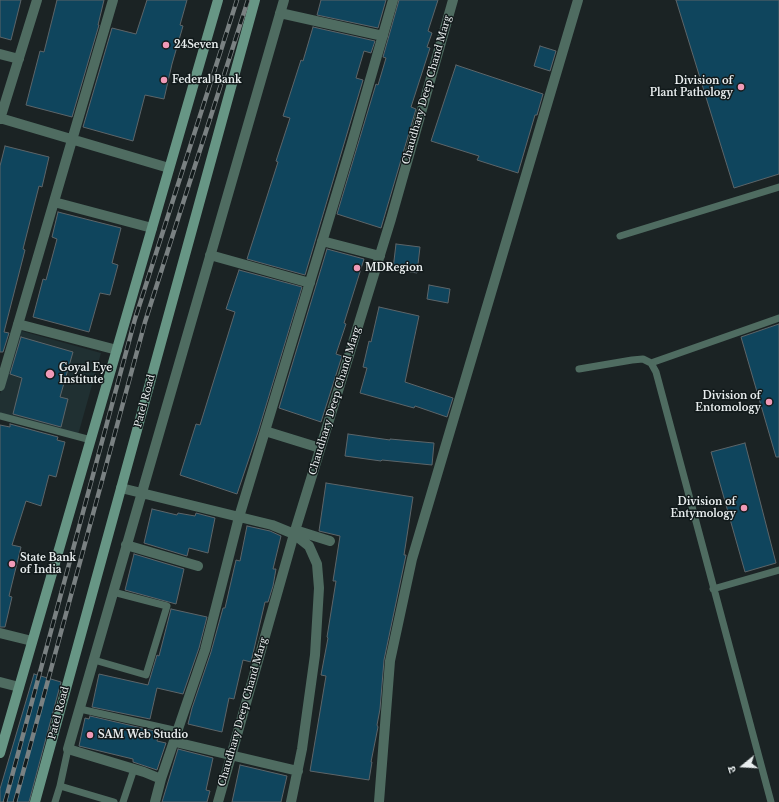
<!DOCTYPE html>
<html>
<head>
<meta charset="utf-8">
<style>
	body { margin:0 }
	#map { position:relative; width:779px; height:802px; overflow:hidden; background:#1b2324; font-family:"Libre Baskerville","Noto Sans Devanagari",serif }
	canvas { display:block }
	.north { position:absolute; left:723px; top:746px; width:40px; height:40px; -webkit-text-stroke:3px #121a1b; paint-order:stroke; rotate:252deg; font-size:11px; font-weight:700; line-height:16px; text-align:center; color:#e8edee }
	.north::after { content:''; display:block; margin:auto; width:14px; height:18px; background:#e8edee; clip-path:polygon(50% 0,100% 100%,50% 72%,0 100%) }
</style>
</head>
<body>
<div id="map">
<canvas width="779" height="802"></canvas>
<div class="north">उ</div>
</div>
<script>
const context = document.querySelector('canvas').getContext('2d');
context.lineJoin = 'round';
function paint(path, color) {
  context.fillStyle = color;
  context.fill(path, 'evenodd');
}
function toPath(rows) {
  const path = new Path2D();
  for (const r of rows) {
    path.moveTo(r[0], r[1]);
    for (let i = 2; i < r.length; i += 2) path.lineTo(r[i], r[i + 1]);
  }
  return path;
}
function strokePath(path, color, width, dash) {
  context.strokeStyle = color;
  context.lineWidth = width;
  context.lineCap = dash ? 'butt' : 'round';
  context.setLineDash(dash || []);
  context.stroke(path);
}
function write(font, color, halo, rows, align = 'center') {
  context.font = font + ' "Libre Baskerville",serif';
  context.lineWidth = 3;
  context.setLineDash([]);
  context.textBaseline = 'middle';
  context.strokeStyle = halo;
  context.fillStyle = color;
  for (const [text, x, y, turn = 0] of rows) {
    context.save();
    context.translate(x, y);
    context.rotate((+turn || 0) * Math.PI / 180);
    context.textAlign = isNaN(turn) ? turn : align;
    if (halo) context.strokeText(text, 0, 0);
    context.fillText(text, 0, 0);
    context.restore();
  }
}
paint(toPath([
	[18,330,101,353,78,435,0,413,0,394]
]), '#203032');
const building = toPath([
	[0,0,21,0,11,40,0,37,0,0],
	[57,0,104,0,98,25,99,25,72,117,26,105,40,51,44,52,57,0],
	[147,0,187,0,180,25,183,26,172,64,164,99,145,95,133,141,83,127,112,28,136,34,147,0],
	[321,0,386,0,378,28,317,15,321,0],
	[399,0,438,0,428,31,432,33,427,47,430,48,411,107,416,109,381,228,337,214,376,84,378,85,386,58,383,57,399,0],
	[676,0,779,0,779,174,734,188,676,0],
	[313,27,375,41,371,53,364,51,356,78,363,80,305,275,247,259,278,162,276,161,290,118,283,116,301,60,303,61,313,27],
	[540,46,556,51,550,71,534,66,540,46],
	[456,65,543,94,537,115,535,115,518,173,477,160,479,156,431,141,456,65],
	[5,146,49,157,42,187,39,186,23,249,25,250,4,332,9,333,3,352,0,352,0,166,5,146],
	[58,212,121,228,112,263,118,265,110,295,100,293,89,332,33,317,43,279,46,280,57,239,52,237,58,212],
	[396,244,420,247,417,273,393,269,396,244],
	[327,249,364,259,344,323,346,324,336,354,342,356,321,422,279,408,327,249],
	[239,270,302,287,258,432,237,494,180,475,196,424,200,425,235,312,226,309,239,270],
	[429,285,450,289,448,303,427,299,429,285],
	[379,307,419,316,405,382,453,398,447,417,415,406,414,408,360,393,367,368,363,367,369,341,371,342,379,307],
	[779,324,779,457,776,457,741,337,779,324],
	[21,337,73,352,60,397,68,399,61,427,13,414,22,378,10,374,21,337],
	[10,424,58,437,57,440,65,442,56,477,49,475,41,506,26,501,12,545,21,547,9,596,12,597,5,627,0,627,0,425,10,427,10,424],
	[348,434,390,440,390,439,434,443,432,465,382,460,381,461,345,456,348,434],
	[745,443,776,563,745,572,711,452,745,443],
	[326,483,413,497,404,555,406,555,384,660,380,709,377,725,378,727,371,762,372,762,369,780,310,771,326,676,321,675,328,638,327,637,336,581,333,581,340,536,319,531,326,483],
	[152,509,177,515,178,513,195,516,196,513,215,518,208,553,189,548,187,556,144,543,152,509],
	[247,526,270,531,281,536,273,569,276,569,273,586,268,602,265,602,251,662,243,660,234,699,229,698,222,732,188,724,192,708,211,652,223,608,225,608,236,560,240,561,247,526],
	[134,554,184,569,176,604,125,590,134,554],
	[171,609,207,617,199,648,183,694,157,688,150,719,92,707,99,674,148,685,157,655,159,656,171,609],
	[34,674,61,682,29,802,0,802,0,789,34,674],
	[90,716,159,732,157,741,166,743,157,770,133,762,133,759,79,746,85,718,89,719,90,716],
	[178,749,213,758,206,790,210,791,207,802,162,802,178,749],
	[240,765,287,776,281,802,232,802,240,765]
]);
paint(building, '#0f455d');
strokePath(building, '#5d6569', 1);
strokePath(toPath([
	[620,236,779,187],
	[651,363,779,318],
	[579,369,632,360,643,359,651,363,656,372,771,802],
	[0,416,91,440],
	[713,589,779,570],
	[94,660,146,675,167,606,113,592],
	[80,709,178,731],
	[60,786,114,802],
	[55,802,60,786,68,749],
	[123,802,134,769]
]), '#4f6c61', 7);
strokePath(toPath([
	[280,13,383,36],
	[0,54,19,59],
	[0,118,169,168],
	[0,119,37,0],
	[54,202,152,228],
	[322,241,380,256],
	[210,255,310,283],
	[18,324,117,350],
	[0,386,113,0],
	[265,431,320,448],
	[121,488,272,525,294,534,309,546,317,564,319,588,315,655,302,749,291,802],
	[295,530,330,541],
	[126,545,198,566],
	[0,633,32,641],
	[0,682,19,687],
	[175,742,298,771],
	[161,779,205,650,239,517,351,146,393,0],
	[155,802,161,779,144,772,68,749,284,0],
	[218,802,294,534,391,219,453,0],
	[379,802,390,661,412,559,578,0]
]), '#4f6c61', 10);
strokePath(toPath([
	[0,753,218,0],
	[35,802,255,0]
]), '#679685', 10);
const rail = toPath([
	[5,802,135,319,237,0],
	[15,802,145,322,248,0]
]);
strokePath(rail, '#7a8182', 4.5);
strokePath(rail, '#121a1b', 3, [9]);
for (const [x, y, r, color] of [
	[166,45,4,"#f09ab7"],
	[164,80,4,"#f09ab7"],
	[741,87,4,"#f09ab7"],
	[357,268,4,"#f09ab7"],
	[50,374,5,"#f09ab7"],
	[769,402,4,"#f09ab7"],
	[744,508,4,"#f09ab7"],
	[12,564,4,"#f09ab7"],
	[90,735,4,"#f09ab7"]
]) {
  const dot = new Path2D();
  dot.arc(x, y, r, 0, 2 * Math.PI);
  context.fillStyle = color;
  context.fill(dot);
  strokePath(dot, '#121a1b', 1.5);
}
write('bold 10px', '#e8edee', '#121a1b', [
	["24Seven",174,45],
	["Federal Bank",172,80],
	["Division of",733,81,"right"],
	["Plant Pathology",733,93,"right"],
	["MDRegion",365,268],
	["Goyal Eye",59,368],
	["Institute",59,380],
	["Division of",761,396,"right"],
	["Entomology",761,408,"right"],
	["Division of",736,502,"right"],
	["Entymology",736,514,"right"],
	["State Bank",20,558],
	["of India",20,570],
	["SAM Web Studio",98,735]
], 'left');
write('10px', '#e8edee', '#121a1b', [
	["Chaudhary Deep Chand Marg",427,90,-74],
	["Patel Road",145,401,-75],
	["Chaudhary Deep Chand Marg",335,401,-73],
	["Chaudhary Deep Chand Marg",243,712,-74],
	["Patel Road",59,713,-75]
]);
</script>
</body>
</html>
